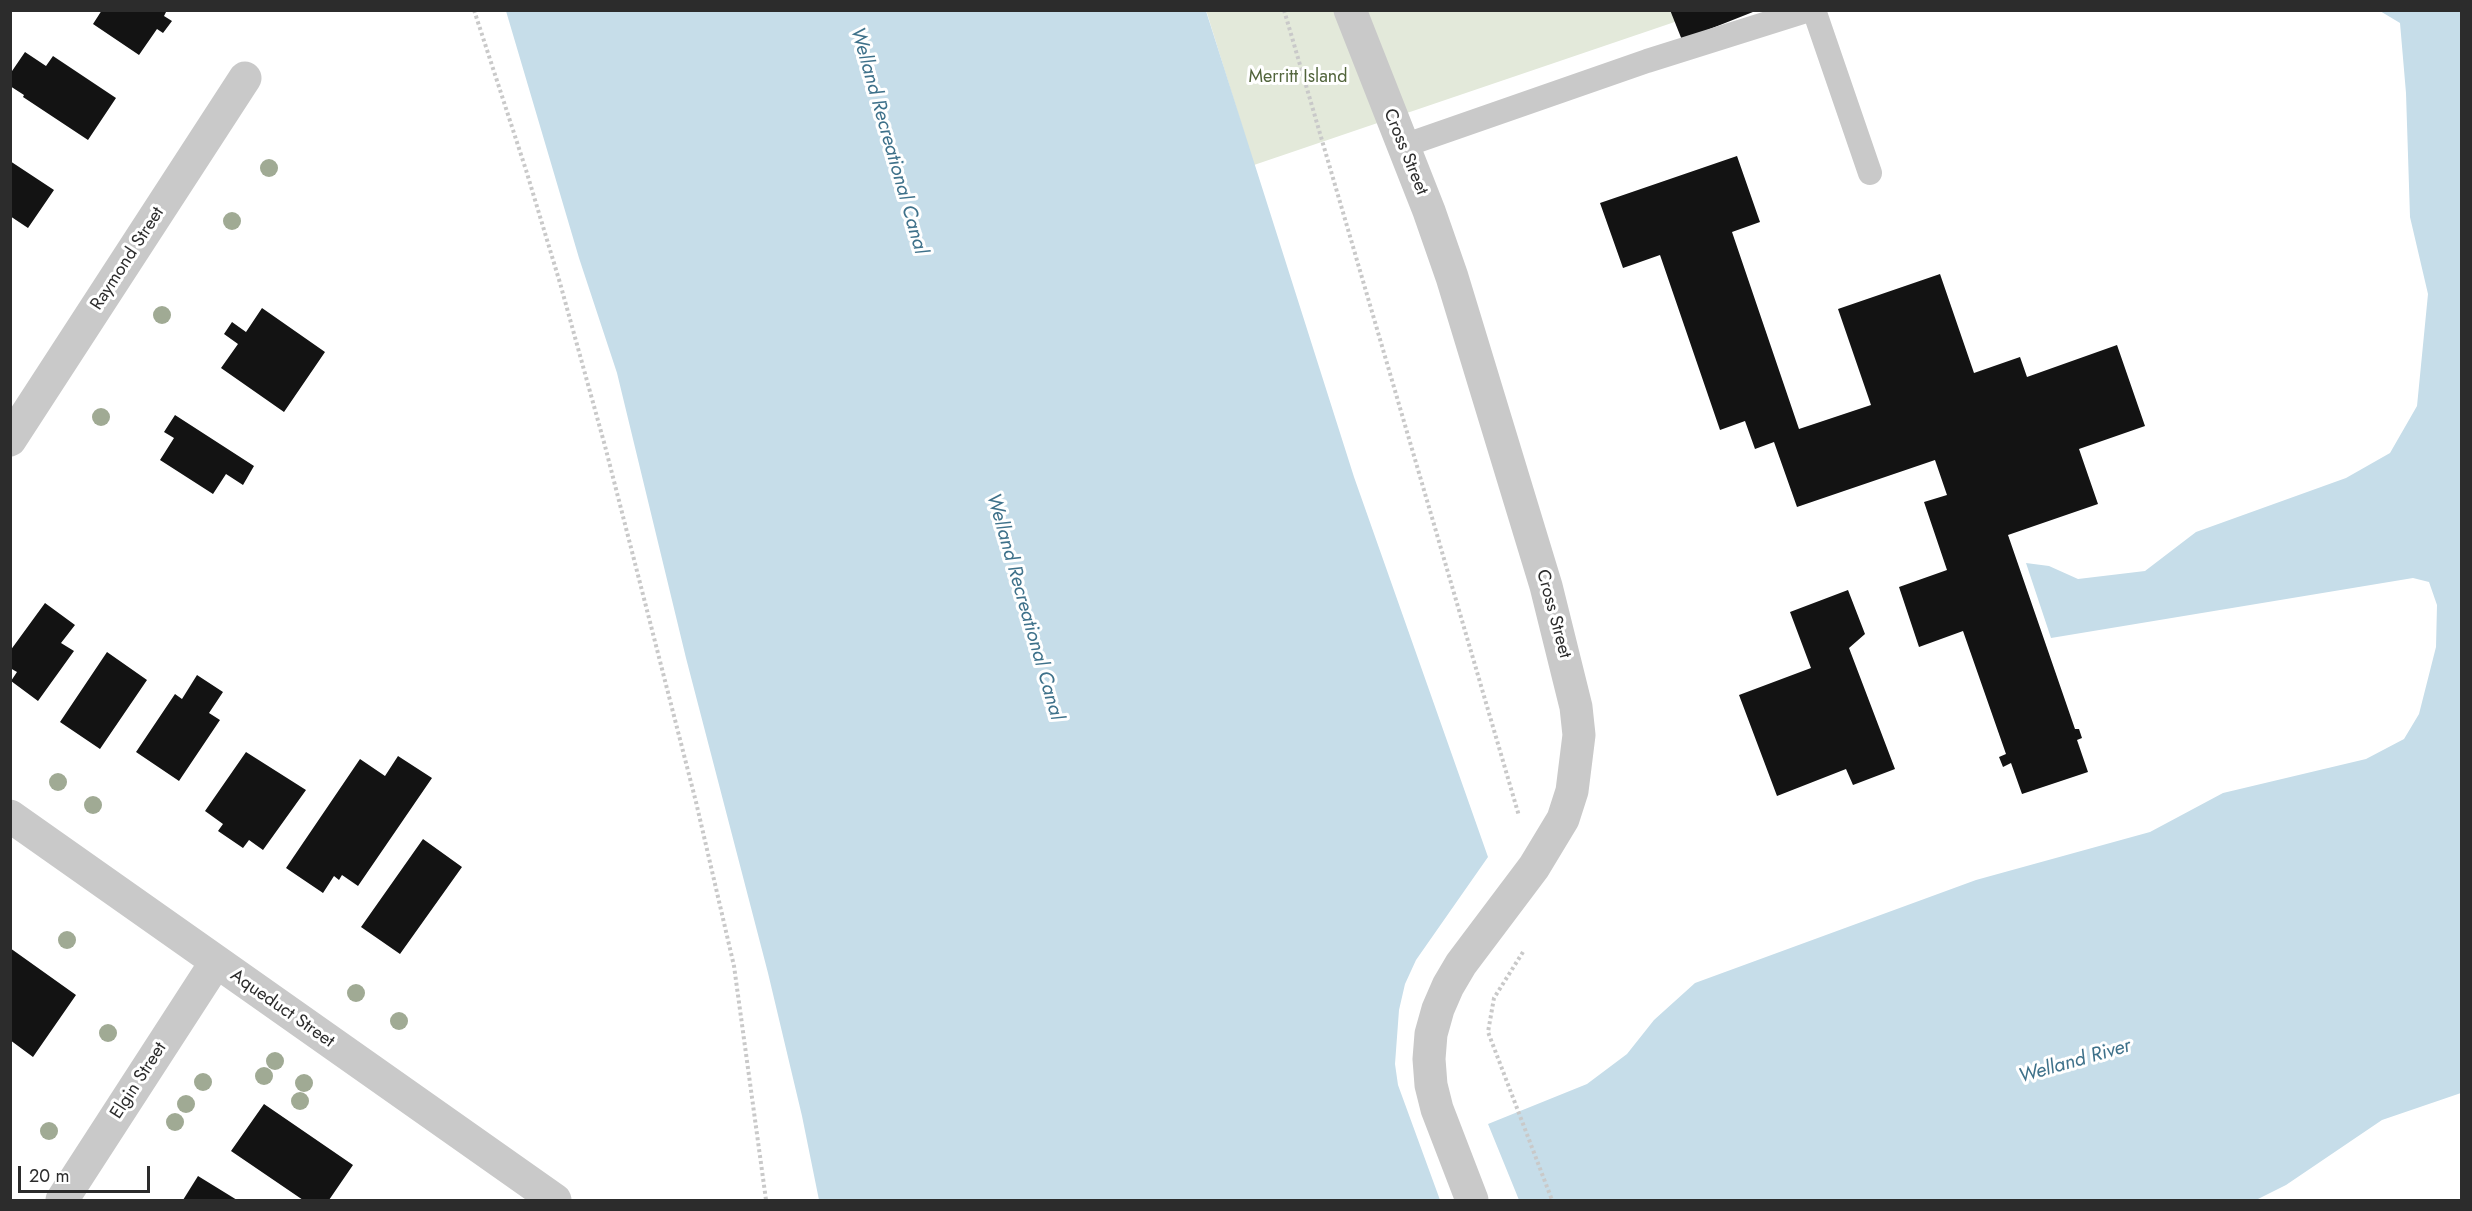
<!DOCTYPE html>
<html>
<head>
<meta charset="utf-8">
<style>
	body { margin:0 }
	#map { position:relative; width:2472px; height:1211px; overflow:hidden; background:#fff; font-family:Jost,sans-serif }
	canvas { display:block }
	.frame { position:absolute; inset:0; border:12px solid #2c2c2c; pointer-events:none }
	.scale { position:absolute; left:18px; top:1166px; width:132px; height:27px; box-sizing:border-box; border:3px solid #2c2c2c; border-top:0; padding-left:8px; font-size:18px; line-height:21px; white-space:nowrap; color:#2c2c2c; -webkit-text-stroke:4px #fff; paint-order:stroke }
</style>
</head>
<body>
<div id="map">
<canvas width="2472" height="1211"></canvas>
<div class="frame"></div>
<div class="scale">20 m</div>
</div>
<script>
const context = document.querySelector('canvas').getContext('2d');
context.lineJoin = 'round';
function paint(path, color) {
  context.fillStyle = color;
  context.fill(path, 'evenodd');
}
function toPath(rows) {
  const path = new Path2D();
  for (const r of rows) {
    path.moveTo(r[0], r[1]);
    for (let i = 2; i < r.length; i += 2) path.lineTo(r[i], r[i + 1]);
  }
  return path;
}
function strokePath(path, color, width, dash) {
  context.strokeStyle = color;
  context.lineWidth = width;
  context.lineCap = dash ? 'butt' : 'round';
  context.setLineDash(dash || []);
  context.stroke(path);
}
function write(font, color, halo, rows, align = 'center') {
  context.font = font + ' Jost,sans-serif';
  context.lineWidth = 6;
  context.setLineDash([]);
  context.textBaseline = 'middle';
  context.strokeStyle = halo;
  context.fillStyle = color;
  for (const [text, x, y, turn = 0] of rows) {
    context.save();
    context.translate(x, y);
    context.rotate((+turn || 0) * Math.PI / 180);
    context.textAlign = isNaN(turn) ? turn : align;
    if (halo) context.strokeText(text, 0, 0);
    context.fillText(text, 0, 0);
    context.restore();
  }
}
paint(toPath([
	[1206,10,1707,11,1254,165]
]), '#e3e9da');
paint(toPath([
	[506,11,1206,11,1354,477,1488,857,1416,960,1405,984,1399,1010,1395,1064,1398,1085,1440,1200,819,1200,802,1116,768,973,686,658,617,373,579,258],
	[2380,11,2461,11,2461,1093,2382,1120,2286,1185,2256,1200,1519,1200,1488,1124,1587,1084,1627,1054,1654,1020,1695,983,1976,880,2150,832,2223,793,2366,759,2404,739,2419,714,2436,647,2437,605,2429,582,2413,578,2051,638,2026,563,2049,566,2078,579,2145,571,2196,532,2346,478,2390,453,2417,406,2428,294,2410,217,2406,93,2400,23]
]), '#c6dde9');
paint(toPath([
	[102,10,167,10,164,16,172,21,163,33,157,29,139,55,93,24],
	[1670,10,1758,10,1682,40],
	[25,52,46,66,53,56,116,98,88,140,23,97,24,95,10,86,10,74],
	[1737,156,1760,222,1732,232,1799,429,1871,405,1838,309,1940,274,1974,373,2020,357,2027,377,2117,345,2145,426,2079,449,2098,504,2008,535,2075,729,2079,729,2082,738,2077,740,2088,772,2022,794,2011,763,2003,767,1999,757,2006,754,1963,631,1919,647,1899,587,1947,570,1924,502,1947,495,1935,460,1797,507,1774,442,1755,449,1745,421,1720,430,1660,255,1623,268,1600,203],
	[10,161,54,190,28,228,10,216],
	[262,308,325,352,284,412,221,368,238,344,224,334,232,322,246,332],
	[175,415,254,466,243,485,226,474,213,494,160,460,174,438,164,432],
	[1848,590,1865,634,1849,648,1895,769,1853,785,1846,769,1777,796,1739,695,1811,668,1790,612],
	[45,603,75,625,61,643,74,651,38,701,11,681,17,672,10,668,10,651],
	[107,652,147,680,100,749,60,722],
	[197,675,223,692,209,713,220,720,179,781,136,752,175,694,182,699],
	[246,752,306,790,263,850,249,840,243,848,218,831,223,824,205,811],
	[398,756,432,778,358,886,342,875,339,880,334,876,323,893,286,868,360,759,385,776],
	[423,839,462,867,400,954,361,927],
	[10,948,76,995,33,1057,10,1040],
	[264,1104,353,1165,329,1200,303,1200,231,1151],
	[198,1176,237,1200,183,1200]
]), '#131313');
strokePath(toPath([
	[474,10,526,170,560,283,605,446,696,802,734,966,766,1200],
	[1284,10,1519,816],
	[1523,952,1494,998,1488,1032,1552,1200]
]), '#c9c9c9', 4, [3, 3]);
strokePath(toPath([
	[1814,10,1870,173],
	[1403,146,1647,61,1809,10]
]), '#c9c9c9', 24);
strokePath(toPath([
	[1350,10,1429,211,1452,277,1546,586,1576,707,1579,735,1572,791,1563,819,1534,867,1461,964,1448,986,1438,1009,1431,1034,1429,1059,1431,1085,1437,1109,1472,1200],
	[10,440,245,78],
	[10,816,555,1200],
	[62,1200,216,962]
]), '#c9c9c9', 33);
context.fillStyle = '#a0aa94';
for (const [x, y] of [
	[269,168],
	[232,221],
	[162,315],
	[101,417],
	[58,782],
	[93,805],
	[67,940],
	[356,993],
	[399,1021],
	[108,1033],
	[275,1061],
	[264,1076],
	[203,1082],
	[304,1083],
	[300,1101],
	[186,1104],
	[175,1122],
	[49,1131]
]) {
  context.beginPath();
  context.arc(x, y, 9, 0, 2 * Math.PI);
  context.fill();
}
write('18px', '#52653c', '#fff', [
	["Merritt Island",1298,78]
]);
write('18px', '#2c2c2c', '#fff', [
	["Cross Street",1405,152,68],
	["Raymond Street",128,259,-57],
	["Cross Street",1553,614,75],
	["Aqueduct Street",282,1009,35],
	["Elgin Street",139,1081,-57]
]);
write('italic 20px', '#3e718a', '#fff', [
	["Welland Recreational Canal",888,141,74],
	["Welland Recreational Canal",1024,607,74],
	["Welland River",2075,1062,-16]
]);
</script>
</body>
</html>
